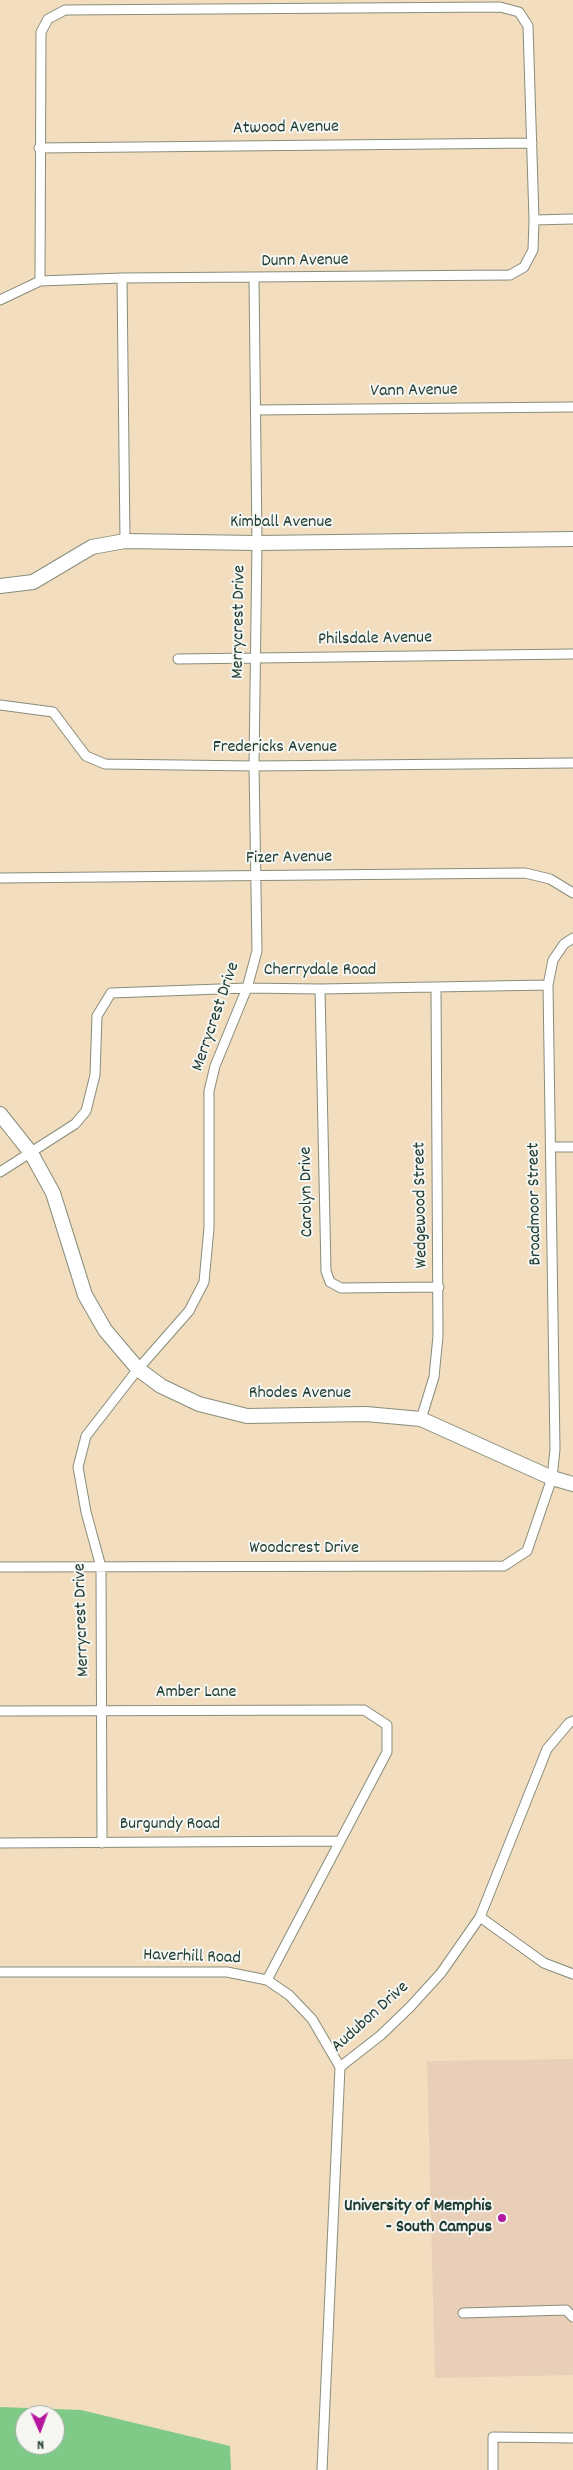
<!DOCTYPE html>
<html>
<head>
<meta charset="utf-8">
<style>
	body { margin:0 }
	#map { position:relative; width:573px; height:2470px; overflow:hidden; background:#f2ddbf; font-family:Dekko,sans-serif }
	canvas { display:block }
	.north { position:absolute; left:15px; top:2405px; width:50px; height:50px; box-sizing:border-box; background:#f6f6f2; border:1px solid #a0aca6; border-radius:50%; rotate:178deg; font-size:14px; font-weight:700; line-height:20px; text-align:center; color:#1f3d34 }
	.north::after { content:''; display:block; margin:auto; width:18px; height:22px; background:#b5179e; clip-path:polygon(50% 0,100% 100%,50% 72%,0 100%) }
</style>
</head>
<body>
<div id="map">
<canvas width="573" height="2470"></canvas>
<div class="north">N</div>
</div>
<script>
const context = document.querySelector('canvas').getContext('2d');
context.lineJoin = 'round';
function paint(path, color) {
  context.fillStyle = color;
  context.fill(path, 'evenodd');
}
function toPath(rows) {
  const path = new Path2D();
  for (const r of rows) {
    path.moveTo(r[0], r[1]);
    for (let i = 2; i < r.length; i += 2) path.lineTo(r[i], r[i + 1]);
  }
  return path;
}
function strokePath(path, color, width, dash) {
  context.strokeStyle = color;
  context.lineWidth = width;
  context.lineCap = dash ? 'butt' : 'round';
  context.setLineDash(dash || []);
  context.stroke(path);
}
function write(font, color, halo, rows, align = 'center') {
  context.font = font + ' Dekko,sans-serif';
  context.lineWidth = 4;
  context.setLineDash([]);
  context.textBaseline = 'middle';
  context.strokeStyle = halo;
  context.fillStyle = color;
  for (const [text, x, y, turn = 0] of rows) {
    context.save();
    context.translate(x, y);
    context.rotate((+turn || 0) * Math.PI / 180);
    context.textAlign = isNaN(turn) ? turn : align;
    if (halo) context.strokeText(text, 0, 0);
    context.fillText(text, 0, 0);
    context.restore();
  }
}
paint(toPath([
	[573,2059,573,2375,435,2378,427,2061]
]), '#e9cfb8');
paint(toPath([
	[0,2407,81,2410,230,2446,231,2470,0,2470],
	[25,2415,55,2415,55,2445,25,2445]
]), '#80ca87');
const street = toPath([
	[39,148,532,143],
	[534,220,573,219],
	[122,278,125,541],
	[0,300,40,281,122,278,510,275,524,267,533,250,534,220,528,26,519,12,500,7,65,10,48,19,41,32,40,281],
	[256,410,573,407],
	[178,659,573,654],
	[0,705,53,712,86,756,105,764,254,766,573,763],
	[0,878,525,873,550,879,573,893],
	[320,989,326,1271,330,1282,341,1288,439,1287],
	[551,1147,573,1147],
	[0,1172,75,1124,86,1111,95,1075,97,1016,111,993,247,988,320,989,548,985],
	[421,1419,434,1377,438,1336,436,988],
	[0,1567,504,1566,527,1551,552,1478,555,1449,548,985,553,960,564,944,573,938],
	[0,1711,364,1710,387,1725,387,1752,267,1980],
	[0,1843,340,1841],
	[102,1843,101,1567,86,1512,78,1467,86,1436,138,1369,189,1311,204,1282,209,1228,209,1091,215,1066,247,988,257,951,254,766,257,543,254,279],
	[480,1917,544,1963,573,1974],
	[0,1972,227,1972,267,1980,289,1995,312,2019,340,2067],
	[463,2313,566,2310,573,2317],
	[322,2470,340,2067,381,2035,410,2007,441,1973,480,1917,547,1749,569,1723,573,1721],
	[493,2470,493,2437,573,2438]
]);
const secondary = toPath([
	[0,586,33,582,92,547,125,541,257,543,573,539],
	[0,1114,31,1153,53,1193,85,1295,105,1330,138,1369,161,1386,199,1404,247,1416,366,1414,421,1419,552,1478,573,1484]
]);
strokePath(street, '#888d7a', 11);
strokePath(secondary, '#888d7a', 16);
strokePath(street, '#fff', 9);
strokePath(secondary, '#fff', 14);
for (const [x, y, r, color] of [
	[502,2218,5,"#b5179e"]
]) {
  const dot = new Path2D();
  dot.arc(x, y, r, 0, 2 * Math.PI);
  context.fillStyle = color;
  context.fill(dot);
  strokePath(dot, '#f6f6f2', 2);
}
write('18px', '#1f3d34', '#f6f6f2', [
	["Atwood Avenue",286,129,-1],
	["Dunn Avenue",305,262,-1],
	["Vann Avenue",414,392,-1],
	["Kimball Avenue",281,524],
	["Merrycrest Drive",240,622,-89],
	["Philsdale Avenue",375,640,-1],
	["Fredericks Avenue",275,749],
	["Fizer Avenue",289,859,-1],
	["Cherrydale Road",320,972],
	["Merrycrest Drive",217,1017,-71],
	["Carolyn Drive",308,1192,-91],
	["Broadmoor Street",536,1204,-91],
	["Wedgewood Street",422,1205,-91],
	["Rhodes Avenue",300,1395],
	["Woodcrest Drive",304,1550],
	["Merrycrest Drive",83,1620,-92],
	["Amber Lane",196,1694],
	["Burgundy Road",170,1826],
	["Haverhill Road",192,1958,2],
	["Audubon Drive",371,2018,-42]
]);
write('bold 18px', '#1f3d34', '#f6f6f2', [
	["University of Memphis",492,2208],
	["- South Campus",492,2229]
], 'right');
</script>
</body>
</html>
